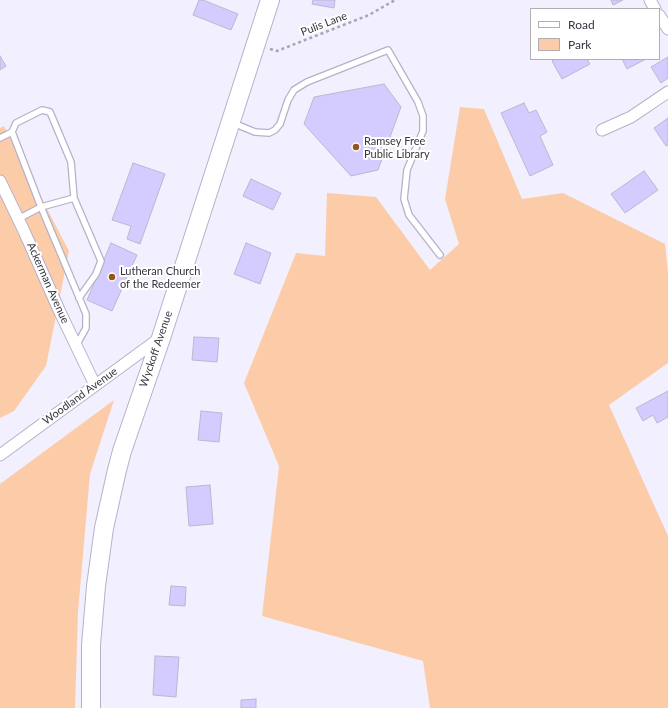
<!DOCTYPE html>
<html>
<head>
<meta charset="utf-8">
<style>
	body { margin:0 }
	#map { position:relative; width:668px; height:708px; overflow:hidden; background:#f2f0fe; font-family:Lato,sans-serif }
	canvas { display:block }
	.legend { position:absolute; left:530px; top:8px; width:130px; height:52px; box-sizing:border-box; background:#fff; border:1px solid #afaeb2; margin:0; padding:5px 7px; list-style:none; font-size:12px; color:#36343e }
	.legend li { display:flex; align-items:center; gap:8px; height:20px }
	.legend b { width:20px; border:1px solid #afaeb2 }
</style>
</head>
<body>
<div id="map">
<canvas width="668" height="708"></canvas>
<ul class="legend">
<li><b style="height:5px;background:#fff"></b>Road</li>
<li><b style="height:11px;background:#fccca9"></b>Park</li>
</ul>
</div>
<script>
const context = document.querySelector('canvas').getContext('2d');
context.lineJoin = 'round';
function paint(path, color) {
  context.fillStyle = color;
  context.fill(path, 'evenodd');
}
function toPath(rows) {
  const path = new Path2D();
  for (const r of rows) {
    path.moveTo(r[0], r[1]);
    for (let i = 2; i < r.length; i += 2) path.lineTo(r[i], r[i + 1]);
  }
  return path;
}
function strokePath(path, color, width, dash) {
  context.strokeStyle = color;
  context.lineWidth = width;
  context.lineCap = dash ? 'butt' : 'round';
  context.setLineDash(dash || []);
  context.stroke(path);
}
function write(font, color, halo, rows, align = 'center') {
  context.font = font + ' Lato,sans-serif';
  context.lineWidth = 4;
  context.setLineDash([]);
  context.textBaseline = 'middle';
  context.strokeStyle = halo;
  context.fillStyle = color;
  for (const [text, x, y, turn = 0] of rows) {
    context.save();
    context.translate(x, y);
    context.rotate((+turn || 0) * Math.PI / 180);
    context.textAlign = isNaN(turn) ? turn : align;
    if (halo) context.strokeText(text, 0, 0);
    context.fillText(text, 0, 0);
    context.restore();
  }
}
paint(toPath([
	[460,107,484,109,522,199,563,193,665,244,668,272,668,363,609,405,668,536,668,708,430,708,423,661,262,616,279,466,244,383,296,253,325,256,327,193,376,197,430,270,459,244,445,199],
	[4,126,69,251,46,366,14,411,0,418,0,128],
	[114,400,90,474,78,612,75,708,0,708,0,484]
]), '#fccca9');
const building = toPath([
	[199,0,203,0,238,14,231,30,193,15,199,0],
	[313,0,335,0,334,8,312,4,313,0],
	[611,0,623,0,613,5,611,0],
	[0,56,6,66,0,70,0,56],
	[668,57,668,78,661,83,651,67,668,57],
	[555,59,587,59,590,64,562,79,552,61,555,59],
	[622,59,646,59,627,69,622,59],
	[384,84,401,107,378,170,351,176,304,124,314,97,384,84],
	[524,103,529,113,536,110,547,132,540,136,553,165,530,176,501,113,524,103],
	[668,118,668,145,666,146,654,128,668,118],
	[133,163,165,174,140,244,127,239,131,226,112,220,133,163],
	[644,171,658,190,625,213,611,194,644,171],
	[251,179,281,193,273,210,243,196,251,179],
	[111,243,137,255,112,311,87,300,111,243],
	[246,243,271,253,260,284,234,274,246,243],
	[194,337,219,338,217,362,192,360,194,337],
	[668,391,668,417,657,423,653,415,643,421,636,408,668,391],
	[201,411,222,413,219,442,198,440,201,411],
	[210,485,213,524,189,526,186,487,210,485],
	[171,586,186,587,185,606,169,605,171,586],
	[155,656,179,657,176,697,153,695,155,656],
	[256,699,256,708,241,708,241,700,256,699]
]);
paint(building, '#d4cbfe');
strokePath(building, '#bbb7ce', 1);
const lane = toPath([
	[233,123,255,132,269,133,275,130,280,124,288,100,294,90,307,82,388,50,418,102,423,116,423,131,407,170,404,199,409,215,440,255],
	[12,132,16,123,42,110,50,112,71,162,74,198,101,261,96,274,79,298],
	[0,138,12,132,41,207,74,198],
	[18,219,41,207,86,314,86,328,76,346]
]);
const street = toPath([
	[650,0,655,9],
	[659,15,668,29],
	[602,130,631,117,668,92],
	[0,181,24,231,59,310,95,385],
	[0,455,160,338]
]);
const primary = toPath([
	[91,708,91,645,96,586,104,528,117,470,122,451,161,338,270,0]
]);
strokePath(lane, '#b5b1c9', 8);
strokePath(street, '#b5b1c9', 13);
strokePath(primary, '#b5b1c9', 20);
strokePath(toPath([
	[270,49,277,51,369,15,395,0]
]), '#a7a5b1', 2.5, [3, 3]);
strokePath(lane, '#fff', 5.5);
strokePath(street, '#fff', 11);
strokePath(primary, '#fff', 18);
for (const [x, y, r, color] of [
	[356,147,4,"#95561e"],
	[112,277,4,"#95561e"]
]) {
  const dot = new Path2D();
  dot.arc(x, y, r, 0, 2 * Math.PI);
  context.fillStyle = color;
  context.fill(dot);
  strokePath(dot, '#fff', 1.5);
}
write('11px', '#36343e', '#fff', [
	["Pulis Lane",324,24,-21],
	["Ackerman Avenue",48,283,66],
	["Wyckoff Avenue",156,349,-71],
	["Woodland Avenue",80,396,-36]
]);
write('11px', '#36343e', '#fff', [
	["Ramsey Free",364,141],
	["Public Library",364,154],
	["Lutheran Church",120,271],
	["of the Redeemer",120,284]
], 'left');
</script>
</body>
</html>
